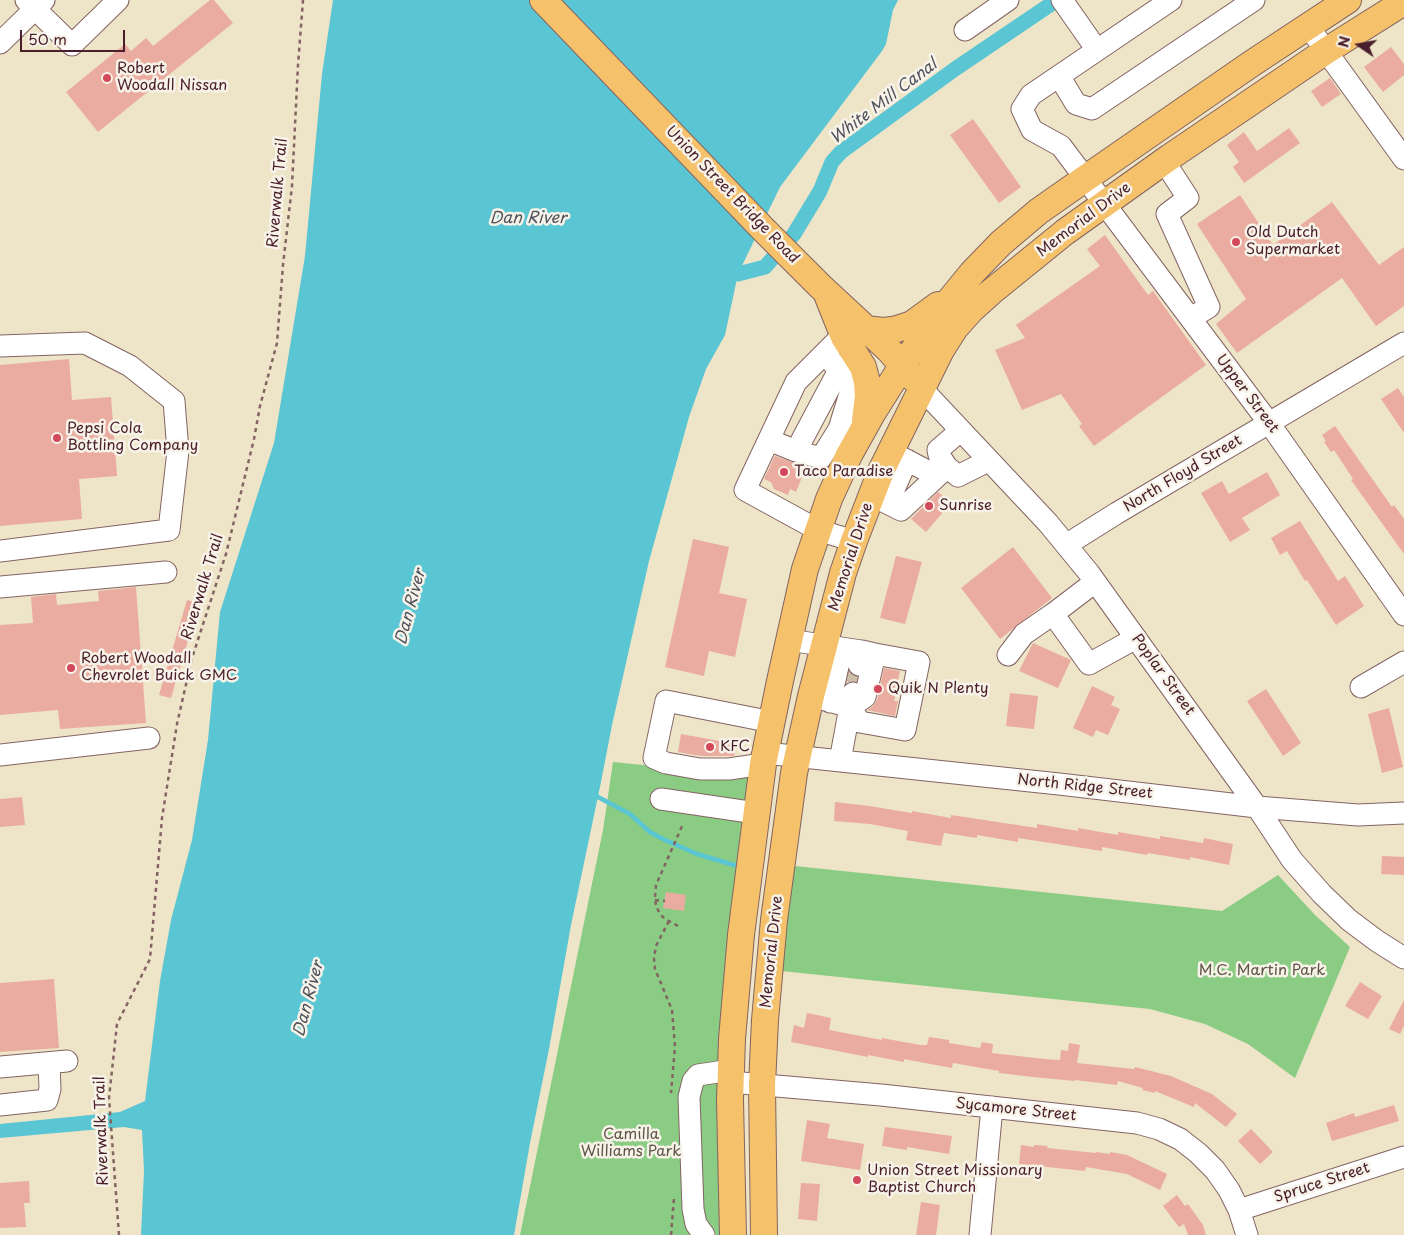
<!DOCTYPE html>
<html>
<head>
<meta charset="utf-8">
<style>
	body { margin:0 }
	#map { position:relative; width:1404px; height:1235px; overflow:hidden; background:#eee4c8; font-family:"Playpen Sans",sans-serif }
	canvas { display:block }
	.north { position:absolute; left:1334px; top:20px; width:50px; height:50px; -webkit-text-stroke:4px #f7f3e8; paint-order:stroke; rotate:282deg; font-size:14px; font-weight:700; line-height:20px; text-align:center; color:#4a1f2b }
	.north::after { content:''; display:block; margin:auto; width:18px; height:22px; background:#4a1f2b; clip-path:polygon(50% 0,100% 100%,50% 72%,0 100%) }
	.scale { position:absolute; left:20px; top:30px; width:105px; height:22px; box-sizing:border-box; border:2px solid #4a1f2b; border-top:0; padding-left:6px; font-size:15px; line-height:18px; white-space:nowrap; color:#4a1f2b; -webkit-text-stroke:4px #f7f3e8; paint-order:stroke }
</style>
</head>
<body>
<div id="map">
<canvas width="1404" height="1235"></canvas>
<div class="north">N</div>
<div class="scale">50 m</div>
</div>
<script>
const context = document.querySelector('canvas').getContext('2d');
context.lineJoin = 'round';
function paint(path, color) {
  context.fillStyle = color;
  context.fill(path, 'evenodd');
}
function toPath(rows) {
  const path = new Path2D();
  for (const r of rows) {
    path.moveTo(r[0], r[1]);
    for (let i = 2; i < r.length; i += 2) path.lineTo(r[i], r[i + 1]);
  }
  return path;
}
function strokePath(path, color, width, dash) {
  context.strokeStyle = color;
  context.lineWidth = width;
  context.lineCap = dash ? 'butt' : 'round';
  context.setLineDash(dash || []);
  context.stroke(path);
}
function write(font, color, halo, rows, align = 'center') {
  context.font = font + ' "Playpen Sans",sans-serif';
  context.lineWidth = 5;
  context.setLineDash([]);
  context.textBaseline = 'middle';
  context.strokeStyle = halo;
  context.fillStyle = color;
  for (const [text, x, y, turn = 0] of rows) {
    context.save();
    context.translate(x, y);
    context.rotate((+turn || 0) * Math.PI / 180);
    context.textAlign = isNaN(turn) ? turn : align;
    if (halo) context.strokeText(text, 0, 0);
    context.fillText(text, 0, 0);
    context.restore();
  }
}
paint(toPath([
	[613,762,752,776,725,1235,520,1235,603,830],
	[795,866,1222,911,1278,875,1315,915,1350,947,1295,1078,1248,1044,1205,1024,1150,1009,781,971,787,918]
]), '#8acc84');
paint(toPath([
	[333,0,898,0,893,10,886,44,882,51,780,187,738,274,725,335,706,369,689,417,649,561,612,725,601,782,571,925,549,1049,530,1143,514,1235,141,1235,144,1171,142,1130,124,1127,0,1138,0,1124,120,1112,145,1101,160,981,171,920,192,840,208,740,220,612,274,443,305,256,322,74]
]), '#5ac5d3');
strokePath(toPath([
	[598,797,630,814,650,832,665,840,697,854,734,865]
]), '#5ac5d3', 4.5);
strokePath(toPath([
	[738,274,765,267,794,234,820,191,832,162,841,152,955,69,1057,0]
]), '#5ac5d3', 15);
paint(toPath([
	[210,0,214,0,233,23,98,132,66,92,125,44,131,51,146,38,153,46],
	[1391,47,1404,64,1404,75,1383,92,1364,67],
	[1330,78,1341,94,1322,107,1311,91],
	[973,119,1021,187,999,203,950,135],
	[1289,128,1300,143,1244,183,1233,167,1239,162,1227,145,1244,132,1257,151],
	[1240,195,1273,245,1332,202,1379,265,1404,247,1404,306,1376,326,1342,278,1237,353,1216,324,1246,299,1197,224],
	[1105,235,1148,295,1153,291,1206,365,1094,446,1079,426,1082,424,1061,394,1022,410,995,350,1025,338,1016,325,1100,266,1087,249],
	[69,359,72,400,111,397,117,476,79,479,82,519,0,526,0,365],
	[1398,388,1404,397,1404,433,1381,399],
	[1335,426,1392,507,1394,505,1404,519,1404,554,1351,480,1353,479,1334,450,1331,452,1324,442,1326,441,1322,435],
	[775,456,806,467,796,492,790,489,788,495,774,489,771,482,764,479],
	[1267,472,1280,495,1242,518,1250,530,1230,542,1201,493,1222,481,1229,494],
	[938,492,951,503,926,532,911,519],
	[1300,521,1338,581,1345,576,1364,606,1336,625,1307,580,1305,581,1287,551,1280,555,1271,538],
	[693,539,729,547,719,593,747,599,735,657,709,651,704,676,665,667],
	[1013,547,1052,598,1000,639,961,588],
	[896,556,922,562,905,624,880,618],
	[136,587,146,723,60,729,58,710,0,715,0,625,33,623,31,597,56,594,57,605,99,601,98,591],
	[187,600,199,603,171,698,159,695],
	[1033,643,1071,660,1058,688,1019,671],
	[884,668,900,671,894,701,898,701,895,716,867,710,872,707,877,700],
	[1092,686,1115,697,1111,705,1120,709,1108,735,1096,730,1093,737,1073,728],
	[1266,689,1301,743,1283,756,1247,701],
	[1010,693,1038,696,1034,729,1006,726],
	[1389,708,1403,767,1382,773,1368,714],
	[681,734,736,744,734,756,701,756,678,752],
	[22,797,25,825,0,827,0,799],
	[835,802,869,806,912,813,912,811,951,818,951,815,1037,828,1037,824,1078,831,1078,828,1118,835,1118,832,1160,839,1160,836,1203,843,1204,838,1233,844,1229,865,1190,857,1190,860,1148,853,1147,855,1102,847,1102,851,1018,838,1018,842,977,835,977,838,944,833,941,846,906,840,908,831,870,824,834,821],
	[1382,856,1404,857,1404,875,1381,874],
	[666,892,686,895,684,911,663,908],
	[54,979,59,1048,0,1052,0,983],
	[1360,982,1382,996,1368,1019,1345,1006],
	[1404,1000,1404,1026,1400,1034,1389,1029],
	[807,1013,831,1018,829,1030,882,1040,882,1038,920,1045,927,1045,929,1037,949,1040,949,1043,980,1048,982,1042,993,1044,992,1053,1044,1059,1060,1060,1061,1050,1068,1051,1069,1043,1080,1045,1077,1063,1134,1069,1135,1067,1171,1076,1212,1094,1237,1114,1226,1127,1195,1103,1194,1107,1155,1091,1155,1093,1142,1090,1143,1088,1118,1081,1117,1085,1075,1080,1075,1081,1033,1077,999,1073,999,1071,953,1063,952,1068,904,1059,904,1062,868,1055,868,1057,791,1042,794,1025,804,1028],
	[1394,1105,1399,1121,1332,1141,1326,1123,1354,1113,1355,1117],
	[807,1120,830,1124,827,1138,864,1144,860,1170,801,1161],
	[885,1127,952,1136,949,1154,907,1147,907,1150,882,1146],
	[1251,1129,1273,1152,1260,1164,1238,1141],
	[1021,1145,1034,1147,1034,1145,1048,1146,1047,1148,1096,1153,1096,1152,1110,1154,1110,1152,1127,1155,1167,1174,1160,1190,1127,1174,1086,1167,1085,1171,1019,1164],
	[29,1181,30,1203,24,1203,26,1227,0,1228,0,1183],
	[801,1183,820,1184,817,1221,798,1219],
	[1177,1195,1185,1206,1188,1204,1203,1225,1206,1235,1188,1235,1184,1224,1179,1227,1163,1206],
	[921,1202,940,1205,936,1235,916,1235]
]), '#eaaca0');
strokePath(toPath([
	[855,683,857,670]
]), '#cdbda9', 21, [21, 11]);
const minor = toPath([
	[26,0,72,45,118,0],
	[1062,0,1097,50],
	[1171,0,1031,95,1022,109,1032,130,1061,146,1269,423,1404,615],
	[1308,26,1404,159],
	[965,30,1008,0],
	[0,43,44,0],
	[1059,76,1076,104,1092,109,1254,0],
	[1164,161,1188,198,1167,214,1209,307,1191,318],
	[843,335,796,382,745,490,818,530,854,541],
	[0,346,85,343,130,366,174,401,178,451,169,530,0,551],
	[839,370,852,387,839,429],
	[922,389,1048,523,1089,573,1257,807,1292,860,1322,894,1349,920,1377,941,1404,958],
	[769,440,796,451,839,370,825,354],
	[796,451,821,458,839,429,861,432],
	[891,452,937,476],
	[947,467,958,476,988,461],
	[871,495,901,510,947,467,939,455,938,450,960,431],
	[888,503,907,460],
	[1066,545,1117,513,1404,343],
	[1095,582,1053,614,1089,664,1136,638],
	[0,587,166,572],
	[789,640,861,651,859,665],
	[1008,655,1024,634,1053,614],
	[1361,687,1404,662],
	[811,696,850,707,853,693],
	[830,702,842,649],
	[850,707,860,722,905,730,919,662,875,654],
	[765,753,1059,784,1257,807,1358,815,1404,813],
	[0,755,149,738],
	[840,761,850,707,865,697,875,654,862,651],
	[763,764,729,769,700,769,666,763,654,758,666,701,772,722],
	[661,799,756,813],
	[0,1067,67,1061],
	[730,1082,881,1095,1137,1123,1159,1129,1180,1139,1198,1153,1215,1170,1229,1190,1239,1210,1247,1235],
	[0,1105,47,1100,50,1089,49,1063],
	[1239,1210,1404,1157],
	[704,1235,696,1224,693,1209,689,1097,693,1081,698,1075,731,1070],
	[980,1235,992,1107]
]);
const major = toPath([
	[543,0,763,229,820,286,889,350,913,378],
	[828,297,844,337,863,367,867,382,868,396,865,421],
	[866,329,883,331,897,329,912,324,938,305],
	[733,1235,730,1100,732,1039,741,935,763,764,780,681,805,569,829,499,849,455,873,412,902,366,945,306,972,273,1001,243,1039,211,1086,178,1251,64,1348,0],
	[764,1235,762,1085,765,1020,774,920,794,773,811,696,843,573,854,541,881,471,941,350,955,328,972,309,991,292,1065,232,1170,157,1326,51,1404,2]
]);
strokePath(minor, '#836462', 23);
strokePath(major, '#836462', 28);
strokePath(toPath([
	[655,900,665,901],
	[669,921,656,946,654,958,655,969,672,1010,675,1047,671,1093],
	[678,926,665,919,660,914,656,906,655,897,656,885,683,824],
	[119,1235,109,1098,117,1024,150,959,162,818,177,724,192,658,226,554,254,439,260,406,277,343,283,265,292,186,298,65,303,0],
	[671,1235,674,1198]
]), '#836462', 2.5, [4, 4]);
strokePath(minor, '#fff', 21);
strokePath(major, '#f5c16b', 26);
for (const [x, y, r, color] of [
	[107,78,5,"#d1495b"],
	[1236,242,5,"#d1495b"],
	[57,438,5,"#d1495b"],
	[784,472,5,"#d1495b"],
	[929,506,5,"#d1495b"],
	[71,668,5,"#d1495b"],
	[878,689,5,"#d1495b"],
	[710,747,5,"#d1495b"],
	[857,1180,5,"#d1495b"]
]) {
  const dot = new Path2D();
  dot.arc(x, y, r, 0, 2 * Math.PI);
  context.fillStyle = color;
  context.fill(dot);
  strokePath(dot, '#f7f3e8', 2);
}
write('15px', '#4a1f2b', '#f7f3e8', [
	["Robert",117,69],
	["Woodall Nissan",117,86],
	["Old Dutch",1246,233],
	["Supermarket",1246,250],
	["Pepsi Cola",67,429],
	["Bottling Company",67,446],
	["Taco Paradise",794,472],
	["Sunrise",939,506],
	["Robert Woodall",81,659],
	["Chevrolet Buick GMC",81,676],
	["Quik N Plenty",888,689],
	["KFC",720,747],
	["Union Street Missionary",867,1171],
	["Baptist Church",867,1188]
], 'left');
write('15px', '#4a1f2b', '#f7f3e8', [
	["Riverwalk Trail",278,193,-85],
	["Union Street Bridge Road",732,195,46],
	["Memorial Drive",1084,220,-37],
	["Upper Street",1247,394,53],
	["North Floyd Street",1183,474,-31],
	["Memorial Drive",851,557,-72],
	["Riverwalk Trail",203,587,-73],
	["Poplar Street",1163,675,54],
	["North Ridge Street",1085,787,6],
	["Memorial Drive",772,952,-84],
	["Sycamore Street",1016,1110,6],
	["Riverwalk Trail",102,1131,-92],
	["Spruce Street",1322,1183,-18]
]);
write('15px', '#5d5346', '#f7f3e8', [
	["M.C. Martin Park",1262,971],
	["Camilla",631,1135],
	["Williams Park",631,1152]
]);
write('italic 16px', '#4f515d', '#f7f3e8', [
	["White Mill Canal",884,102,-37],
	["Dan River",528,219],
	["Dan River",411,607,-75],
	["Dan River",309,999,-75]
]);
</script>
</body>
</html>
